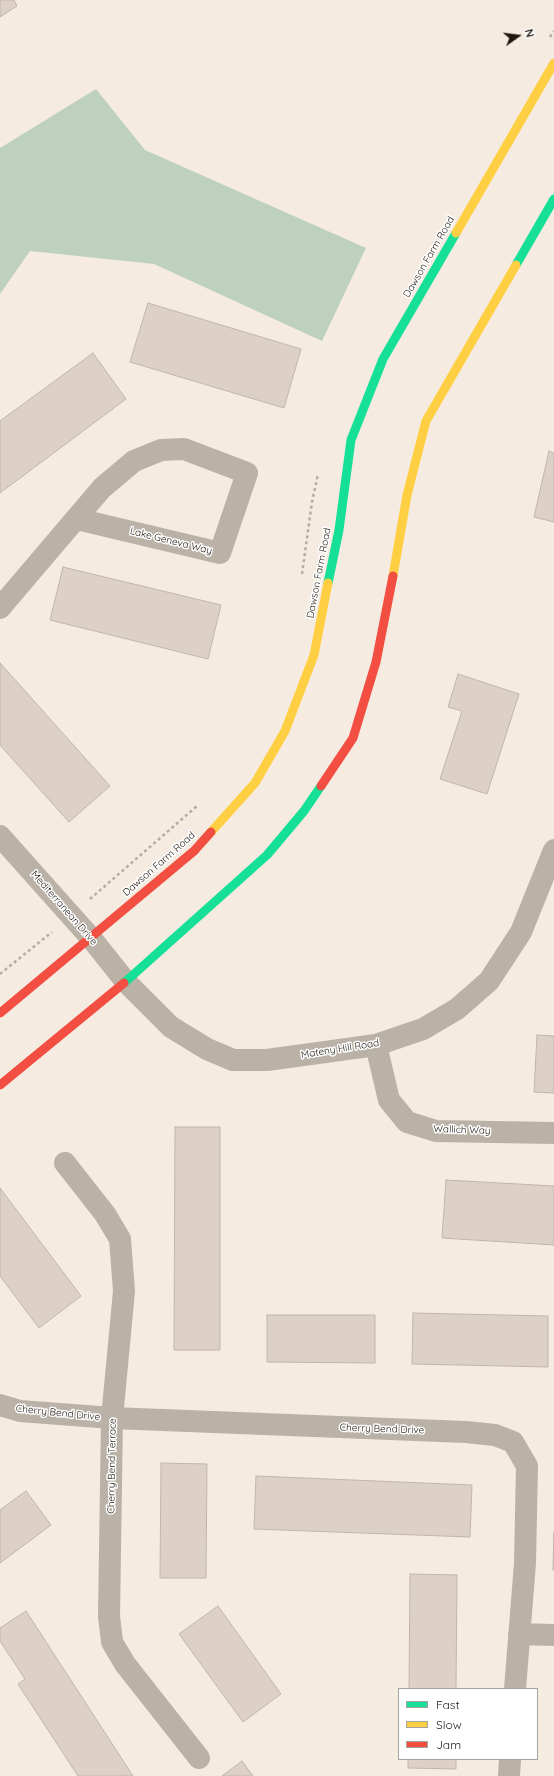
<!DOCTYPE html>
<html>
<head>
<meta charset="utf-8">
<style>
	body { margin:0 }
	#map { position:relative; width:554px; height:1776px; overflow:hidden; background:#f6ebe0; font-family:Quicksand,sans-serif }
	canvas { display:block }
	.legend { position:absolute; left:398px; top:1688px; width:140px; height:72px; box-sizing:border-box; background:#fff; border:1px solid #a5a3a0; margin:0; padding:5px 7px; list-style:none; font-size:12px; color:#1e1811 }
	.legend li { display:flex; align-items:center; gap:8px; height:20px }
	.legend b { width:20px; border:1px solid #a5a3a0 }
	.north { position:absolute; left:498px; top:16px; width:40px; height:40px; -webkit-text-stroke:3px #fff; paint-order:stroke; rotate:76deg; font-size:11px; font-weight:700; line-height:16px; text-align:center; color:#1e1811 }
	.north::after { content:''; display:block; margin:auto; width:14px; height:18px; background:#1e1811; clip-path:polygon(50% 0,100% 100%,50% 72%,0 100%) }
</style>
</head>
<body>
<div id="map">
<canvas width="554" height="1776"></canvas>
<ul class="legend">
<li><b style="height:5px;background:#16e098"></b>Fast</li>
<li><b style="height:5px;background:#ffcf43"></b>Slow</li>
<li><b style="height:5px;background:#f24e42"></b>Jam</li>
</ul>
<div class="north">N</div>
</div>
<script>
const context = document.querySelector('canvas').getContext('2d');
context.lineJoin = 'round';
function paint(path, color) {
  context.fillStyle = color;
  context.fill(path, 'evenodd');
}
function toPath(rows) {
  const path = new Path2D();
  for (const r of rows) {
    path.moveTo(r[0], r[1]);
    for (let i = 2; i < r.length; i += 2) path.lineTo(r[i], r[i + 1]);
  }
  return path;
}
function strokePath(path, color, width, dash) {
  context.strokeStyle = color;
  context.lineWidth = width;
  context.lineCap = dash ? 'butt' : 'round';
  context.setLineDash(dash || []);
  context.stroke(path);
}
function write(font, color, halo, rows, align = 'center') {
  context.font = font + ' Quicksand,sans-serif';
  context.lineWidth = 3;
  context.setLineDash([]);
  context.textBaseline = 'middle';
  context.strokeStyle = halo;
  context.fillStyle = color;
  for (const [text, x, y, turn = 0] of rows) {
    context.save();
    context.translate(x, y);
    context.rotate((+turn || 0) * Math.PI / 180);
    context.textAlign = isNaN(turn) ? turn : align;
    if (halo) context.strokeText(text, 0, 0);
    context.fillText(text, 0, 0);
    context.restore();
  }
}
paint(toPath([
	[96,89,145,150,366,248,322,341,154,264,30,251,0,294,0,148]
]), '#bed1bf');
const building = toPath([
	[0,0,14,0,17,6,0,17,0,0],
	[148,303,301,349,284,408,130,362,148,303],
	[93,353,126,399,0,493,0,421,93,353],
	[549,451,554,453,554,522,534,517,549,451],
	[63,567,221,605,208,659,50,620,63,567],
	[0,663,110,786,69,822,0,745,0,663],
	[458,674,519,694,487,794,440,779,462,711,448,707,458,674],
	[537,1035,554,1036,554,1093,534,1092,537,1035],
	[175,1127,220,1127,220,1350,174,1350,175,1127],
	[446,1180,554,1186,554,1245,442,1238,446,1180],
	[0,1188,81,1296,39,1328,0,1276,0,1188],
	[413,1313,548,1316,548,1367,412,1364,413,1313],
	[267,1315,375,1315,375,1363,267,1362,267,1315],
	[161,1463,207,1464,206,1578,160,1578,161,1463],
	[256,1476,472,1485,470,1537,254,1529,256,1476],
	[26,1491,51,1525,0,1563,0,1510,26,1491],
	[554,1532,554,1570,553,1570,554,1532],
	[410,1574,457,1575,456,1689,409,1689,410,1574],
	[218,1606,281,1694,243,1722,179,1634,218,1606],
	[26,1611,133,1776,78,1776,18,1684,25,1679,0,1641,0,1628,26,1611],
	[408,1759,456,1759,456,1769,408,1768,408,1759],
	[242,1761,253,1776,222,1776,242,1761]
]);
paint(building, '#ddd1c6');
strokePath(building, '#beb6ae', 1);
strokePath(toPath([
	[550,37,554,31],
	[302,574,312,502,318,474],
	[90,899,197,806],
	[0,974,52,932]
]), '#b5aca3', 2.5, [3, 3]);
strokePath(toPath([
	[0,608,102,488,134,461,161,450,184,449,247,473,220,553,77,519],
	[0,836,91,938,126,982,171,1027,207,1049,233,1060,267,1060,376,1045,423,1029,457,1009,489,981,521,932,554,850],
	[376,1045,389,1100,407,1122,436,1131,554,1133],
	[65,1163,105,1214,120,1239,124,1291,112,1418,109,1616,112,1642,125,1664,199,1758],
	[0,1405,20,1411,112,1418,466,1432,495,1435,513,1442,527,1466,525,1563,515,1689],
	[519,1634,554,1635],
	[509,1776,510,1759]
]), '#bab2a6', 22);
strokePath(toPath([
	[516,265,554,199],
	[328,583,339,530,351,440,383,359,456,233],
	[124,983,267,855,304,811,321,786]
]), '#16e098', 9);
strokePath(toPath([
	[456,233,554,63],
	[393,576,407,495,426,421,516,265],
	[211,832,255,783,285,731,314,655,328,583]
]), '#ffcf43', 9);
strokePath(toPath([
	[321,786,353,738,376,662,393,576],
	[0,1013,194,851,211,832],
	[0,1085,124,983]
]), '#f24e42', 9);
write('10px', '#1e1811', '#fff', [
	["Dawson Farm Road",429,257,-60],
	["Lake Geneva Way",171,541,14],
	["Dawson Farm Road",319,573,-79],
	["Dawson Farm Road",159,864,-41],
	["Mediterranean Drive",64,908,49],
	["Mateny Hill Road",340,1049,-9],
	["Wallich Way",462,1130,2],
	["Cherry Bend Drive",58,1413,6],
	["Cherry Bend Drive",382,1429,2],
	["Cherry Bend Terrace",112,1466,-89]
]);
</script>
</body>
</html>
